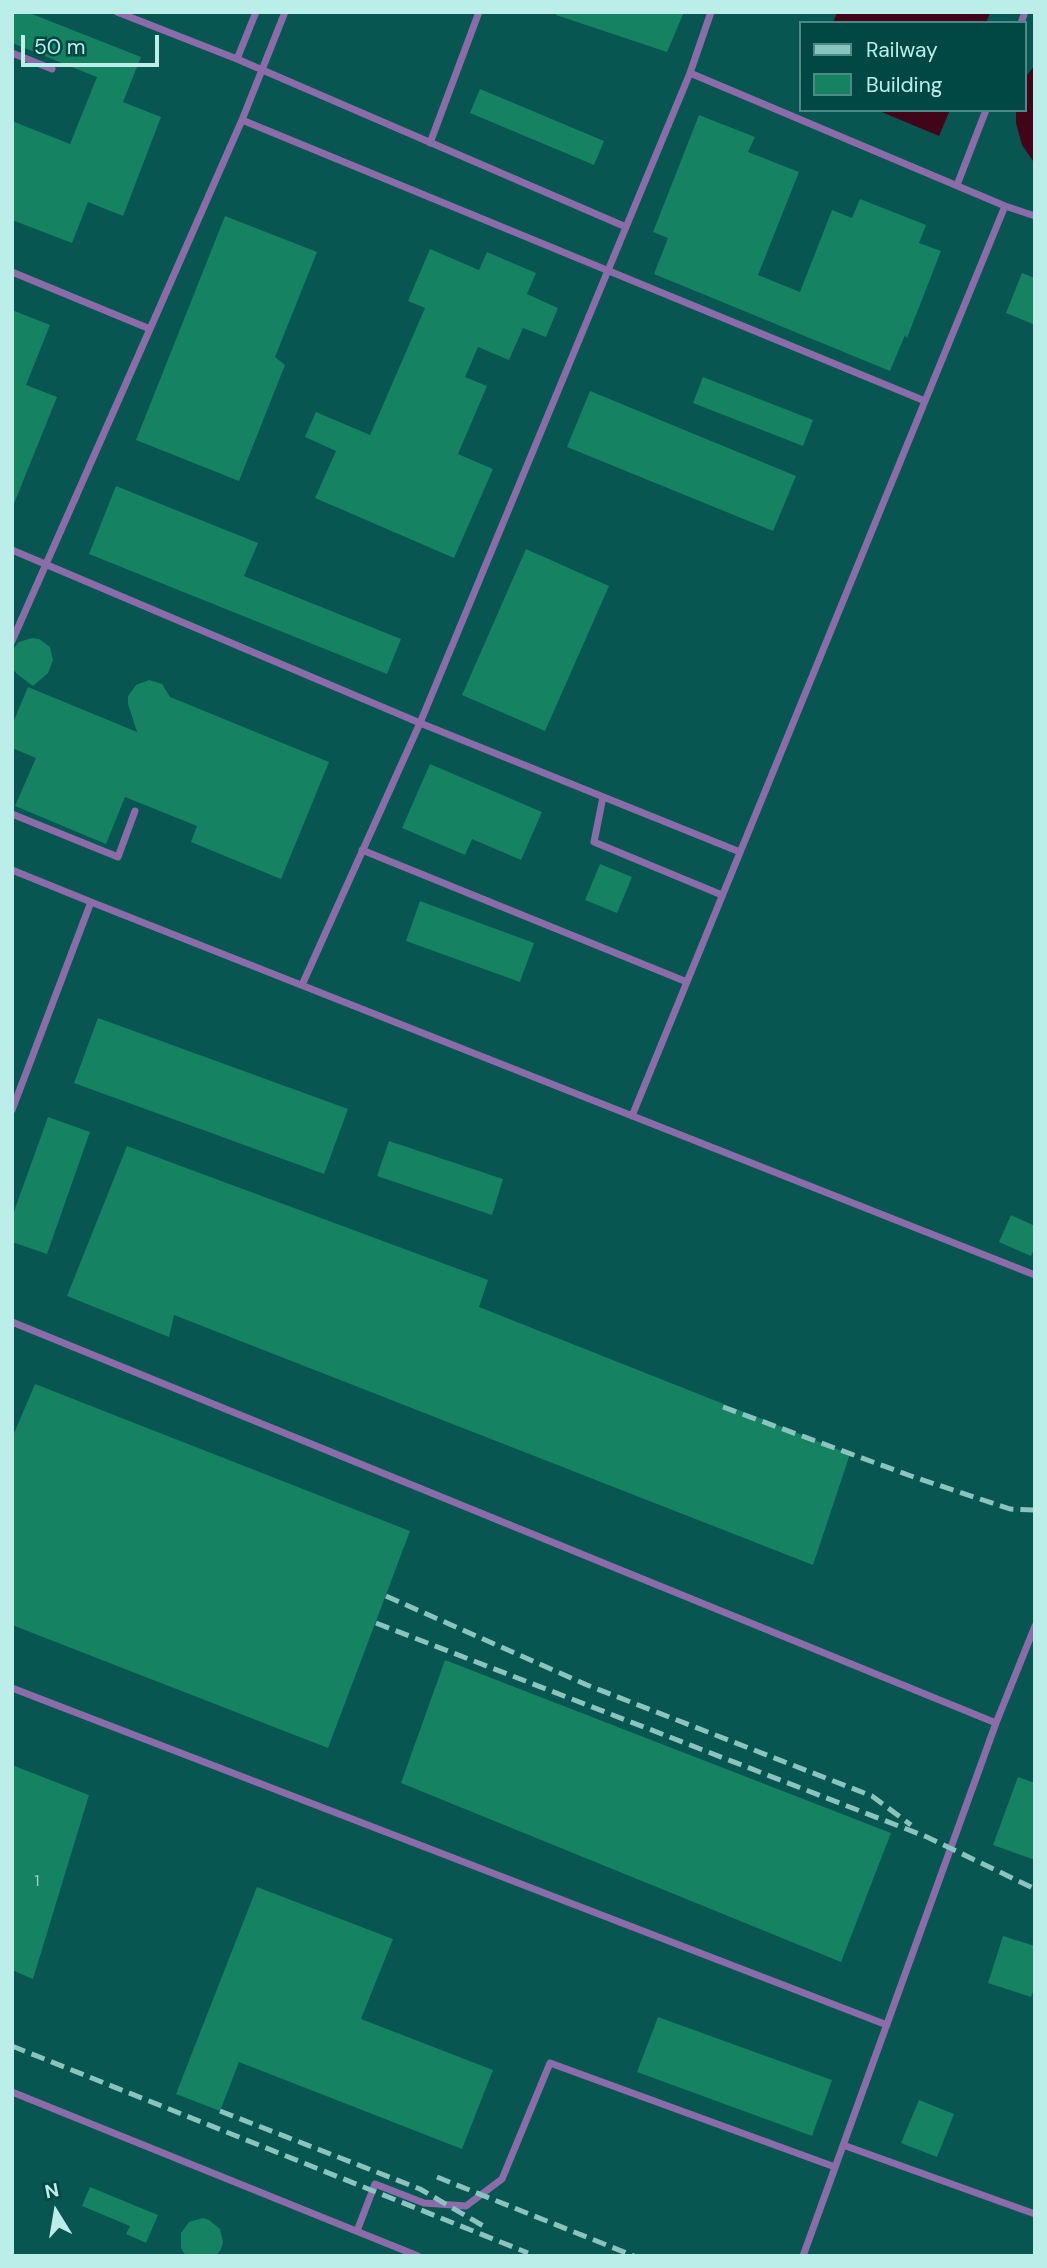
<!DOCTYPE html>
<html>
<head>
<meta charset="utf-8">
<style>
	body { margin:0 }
	#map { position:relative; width:1047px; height:2268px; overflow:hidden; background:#014844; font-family:"DM Sans",sans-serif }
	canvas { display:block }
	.frame { position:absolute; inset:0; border:14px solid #bbeee8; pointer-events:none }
	.legend { position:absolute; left:799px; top:21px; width:228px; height:91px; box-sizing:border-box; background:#014844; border:2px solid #4b8a86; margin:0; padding:9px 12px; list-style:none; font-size:21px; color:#bbeee8 }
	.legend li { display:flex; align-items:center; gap:14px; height:35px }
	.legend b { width:35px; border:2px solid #4b8a86 }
	.north { position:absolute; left:21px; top:2177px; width:70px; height:70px; -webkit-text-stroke:5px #014844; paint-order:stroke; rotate:349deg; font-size:19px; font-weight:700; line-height:28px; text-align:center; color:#bbeee8 }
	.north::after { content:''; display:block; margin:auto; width:24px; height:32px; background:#bbeee8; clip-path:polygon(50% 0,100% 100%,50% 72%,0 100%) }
	.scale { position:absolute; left:21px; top:35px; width:138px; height:32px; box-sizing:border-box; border:4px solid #bbeee8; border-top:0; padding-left:9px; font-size:21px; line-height:24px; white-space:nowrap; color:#bbeee8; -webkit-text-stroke:5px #014844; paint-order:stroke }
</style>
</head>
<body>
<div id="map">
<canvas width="1047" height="2268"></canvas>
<div class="frame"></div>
<ul class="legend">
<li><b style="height:9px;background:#8bc3be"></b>Railway</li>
<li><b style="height:19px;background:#158262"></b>Building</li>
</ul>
<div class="north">N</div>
<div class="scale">50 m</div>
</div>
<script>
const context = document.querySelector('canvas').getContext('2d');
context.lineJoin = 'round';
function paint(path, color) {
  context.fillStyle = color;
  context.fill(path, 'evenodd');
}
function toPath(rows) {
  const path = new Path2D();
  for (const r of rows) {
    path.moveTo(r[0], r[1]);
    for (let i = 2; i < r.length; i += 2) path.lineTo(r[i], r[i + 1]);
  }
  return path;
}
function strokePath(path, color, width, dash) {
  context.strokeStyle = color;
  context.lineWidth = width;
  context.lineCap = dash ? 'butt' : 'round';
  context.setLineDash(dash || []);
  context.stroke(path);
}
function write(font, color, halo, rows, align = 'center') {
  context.font = font + ' "DM Sans",sans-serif';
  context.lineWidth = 5;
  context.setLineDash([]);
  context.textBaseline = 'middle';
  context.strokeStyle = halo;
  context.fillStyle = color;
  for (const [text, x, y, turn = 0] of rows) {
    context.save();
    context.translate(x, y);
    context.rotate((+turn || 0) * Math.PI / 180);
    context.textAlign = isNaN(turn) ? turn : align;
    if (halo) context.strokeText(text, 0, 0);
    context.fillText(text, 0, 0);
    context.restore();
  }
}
paint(toPath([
	[12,12,1035,12,1035,2256,12,2256],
	[800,23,1024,23,1024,110,800,110]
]), '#075651');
paint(toPath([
	[837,12,989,12,990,13,986,23,833,23],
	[1035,65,1035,164,1022,145,1016,123,1016,110,1024,110,1024,79],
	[877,110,950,110,939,136]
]), '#420419');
paint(toPath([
	[12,12,27,12,141,57,123,102,161,117,123,216,88,202,72,243,12,220,12,121,70,144,97,77,12,43],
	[557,12,684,12,667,52,556,15],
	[480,89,604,141,594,165,470,113],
	[699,115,755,137,748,152,799,172,758,275,800,292,832,210,852,218,860,199,926,225,919,243,941,251,907,338,905,335,890,371,654,274,668,238,653,232],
	[225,216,317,252,275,357,285,365,239,481,136,440],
	[430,249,479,270,487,252,536,273,527,294,558,308,546,337,523,328,509,360,478,347,465,377,487,386,458,454,493,469,454,558,315,498,336,451,305,437,316,412,370,435,425,308,408,301],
	[1022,273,1035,278,1035,325,1006,313],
	[12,310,50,325,26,385,57,397,13,506],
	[703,377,813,420,803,446,693,403],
	[590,391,796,476,773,531,567,447],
	[116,486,258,543,244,576,401,639,387,674,89,554],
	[526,549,609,586,545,731,462,695],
	[32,638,39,639,50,647,53,660,48,673,33,686,17,674,12,668,14,648,19,642],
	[149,680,162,684,170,697,329,762,281,879,191,842,197,826,125,797,106,844,15,806,36,758,12,748,12,725,28,687,137,732,128,704,128,696,136,685],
	[430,764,542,812,521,860,472,839,465,855,402,828],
	[600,864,632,877,617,913,585,900],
	[420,901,534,943,520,982,406,941],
	[98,1018,348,1109,324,1174,74,1083],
	[48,1117,90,1132,47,1254,12,1242,12,1217],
	[389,1141,503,1179,492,1215,377,1176],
	[127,1146,488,1280,479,1307,850,1454,813,1565,174,1315,169,1337,67,1296],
	[1011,1215,1035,1226,1035,1247,1031,1256,999,1242],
	[35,1384,410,1531,328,1748,12,1625,12,1438],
	[445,1660,891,1833,841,1962,401,1783],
	[12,1765,89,1795,33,1979,12,1970],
	[1018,1777,1035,1783,1035,1860,993,1845],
	[257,1887,393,1939,361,2019,493,2070,462,2149,239,2062,220,2111,176,2094],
	[1003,1936,1035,1946,1035,1986,1031,1997,988,1983],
	[658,2017,832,2080,812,2136,637,2072],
	[919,2100,954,2114,937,2157,901,2143],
	[90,2187,158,2215,146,2243,126,2234,130,2226,82,2206],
	[203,2218,209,2220,220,2229,223,2242,221,2249,216,2256,186,2256,181,2248,181,2233,189,2222]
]), '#158262');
strokePath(toPath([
	[117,12,237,59,626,227],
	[285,12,242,120,925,401],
	[1021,23,1025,12],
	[12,53,52,69],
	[237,59,256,12],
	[430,143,479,12],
	[957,185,986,110],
	[1005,206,1035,216],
	[12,272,150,329,12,641],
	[150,329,242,120],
	[12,550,420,723,690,73],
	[603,797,594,842,722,895],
	[12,814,118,857,135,811],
	[362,850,687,982],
	[12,870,91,902],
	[302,985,420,723,740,852],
	[12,1110,91,902,1035,1275],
	[632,1116,1005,206,690,73,711,12],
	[12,1322,996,1723],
	[12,1688,887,2025],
	[12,2092,418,2256],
	[843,2145,1035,2214],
	[357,2231,375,2184,424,2203,466,2206,502,2179,550,2063,835,2167],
	[803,2256,996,1723,1035,1626]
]), '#8b6ca8', 7);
strokePath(toPath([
	[723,1407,911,1476,1010,1509,1035,1510],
	[386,1596,587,1685,872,1796,911,1825],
	[376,1623,927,1837,1035,1889],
	[12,2046,528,2253],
	[220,2111,420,2189,485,2227],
	[437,2177,634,2256]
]), '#8bc3be', 5, [14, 7]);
write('16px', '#92d3c6', null, [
	["1",37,1882]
]);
</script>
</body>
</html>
